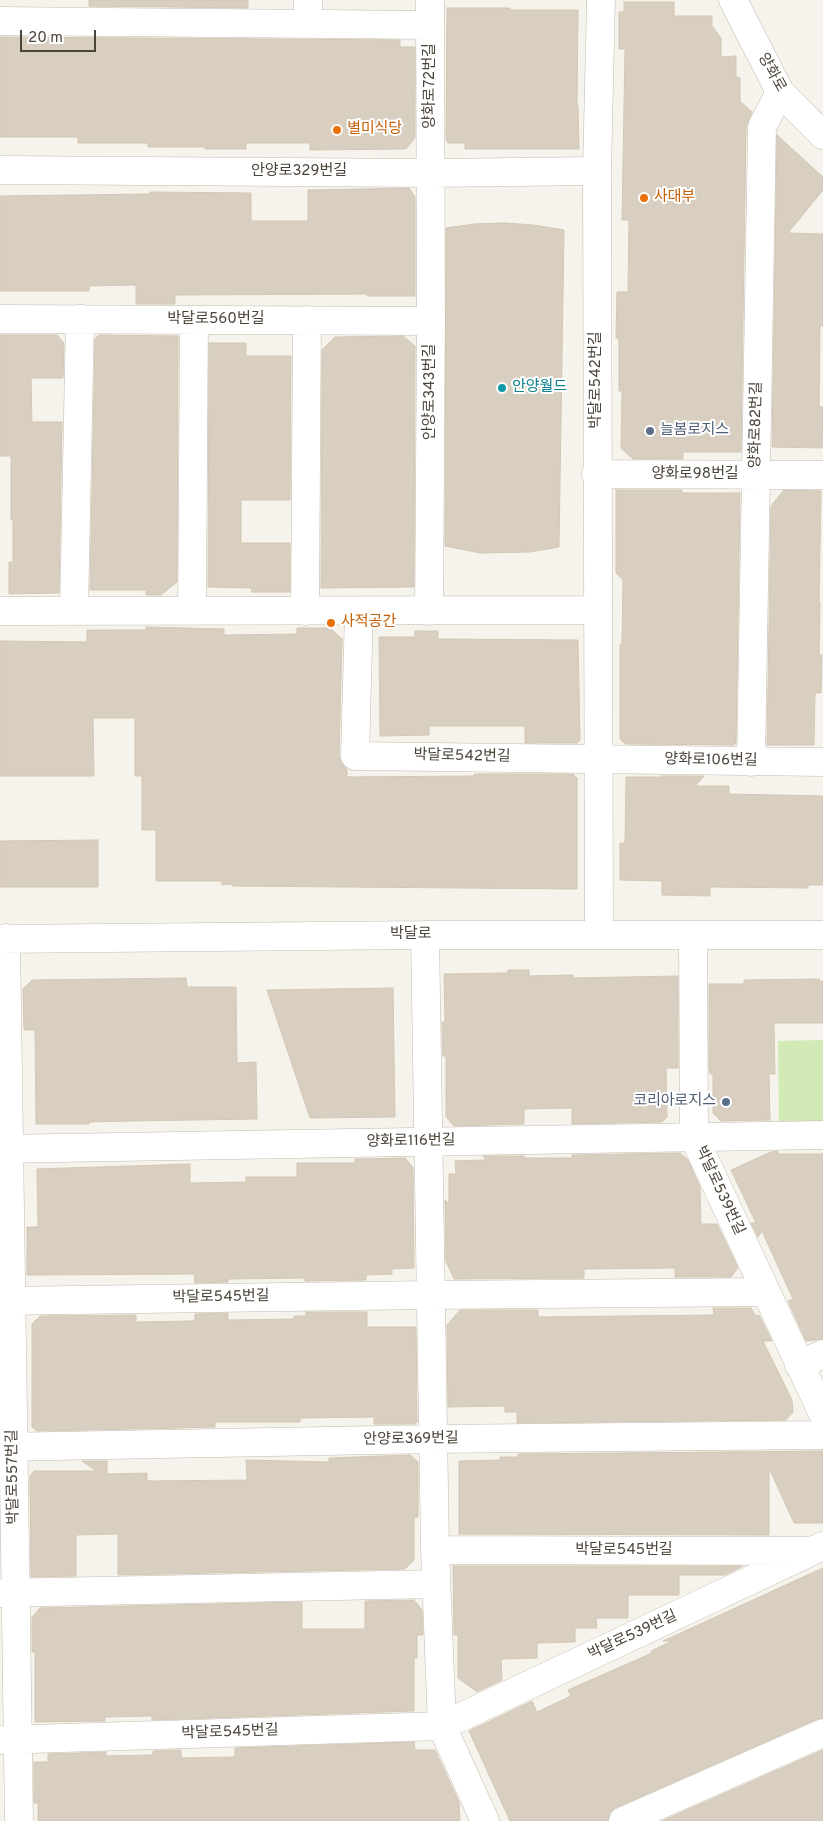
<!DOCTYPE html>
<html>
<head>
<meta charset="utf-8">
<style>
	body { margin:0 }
	#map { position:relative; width:823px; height:1821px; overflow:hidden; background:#f6f3ec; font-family:Overpass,sans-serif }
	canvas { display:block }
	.scale { position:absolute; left:20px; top:30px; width:76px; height:22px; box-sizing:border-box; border:2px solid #4b4439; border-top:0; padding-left:6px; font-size:15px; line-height:18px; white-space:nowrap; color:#4b4439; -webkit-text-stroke:4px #fff; paint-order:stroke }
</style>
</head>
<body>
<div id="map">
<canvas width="823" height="1821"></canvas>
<div class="scale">20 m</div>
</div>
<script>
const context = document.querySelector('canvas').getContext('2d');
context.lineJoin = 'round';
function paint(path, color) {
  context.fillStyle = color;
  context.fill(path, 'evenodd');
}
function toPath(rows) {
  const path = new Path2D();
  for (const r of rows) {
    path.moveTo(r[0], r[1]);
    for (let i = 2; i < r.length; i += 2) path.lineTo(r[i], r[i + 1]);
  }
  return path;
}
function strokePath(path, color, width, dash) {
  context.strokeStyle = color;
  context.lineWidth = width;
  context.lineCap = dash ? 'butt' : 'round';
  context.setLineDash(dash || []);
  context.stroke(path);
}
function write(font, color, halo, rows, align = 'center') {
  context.font = font + ' Overpass,"Noto Sans KR",sans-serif';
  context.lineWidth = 4;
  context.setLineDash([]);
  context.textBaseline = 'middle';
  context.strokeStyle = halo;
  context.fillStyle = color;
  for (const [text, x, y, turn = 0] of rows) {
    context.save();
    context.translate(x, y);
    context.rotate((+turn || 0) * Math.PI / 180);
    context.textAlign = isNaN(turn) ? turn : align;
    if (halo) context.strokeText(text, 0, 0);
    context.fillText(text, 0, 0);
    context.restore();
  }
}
paint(toPath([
	[823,1040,823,1122,779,1122,778,1041]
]), '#d2eab5');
const building = toPath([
	[89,0,248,0,248,8,89,6,89,0],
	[624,2,674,2,674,16,712,16,712,26,721,38,721,57,736,56,736,77,740,78,740,101,752,112,746,127,741,452,683,452,683,459,633,459,621,448,622,391,619,391,619,338,616,338,617,292,628,292,629,220,622,220,625,49,619,49,619,12,624,12,624,2],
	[447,8,510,8,510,10,578,10,577,106,578,106,579,149,465,149,465,143,448,143,446,140,447,8],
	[0,37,400,40,400,47,415,47,415,138,406,149,310,150,310,143,246,143,246,149,205,149,205,147,148,147,148,143,78,143,78,137,0,137,0,37],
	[777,135,823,177,823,190,788,233,823,234,823,326,820,326,819,407,823,407,822,448,772,447,777,135],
	[409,188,415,197,415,296,367,296,367,294,175,295,175,304,136,304,136,285,89,286,89,291,0,291,0,196,150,194,150,192,251,193,251,221,308,221,308,190,409,188],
	[504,223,534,225,564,230,559,547,530,552,480,553,445,546,446,228,474,224,504,223],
	[0,335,57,335,64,343,63,378,31,378,32,422,62,422,59,593,9,594,9,562,13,562,13,520,11,520,11,456,0,456,0,335],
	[99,335,178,336,177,582,161,595,146,595,146,590,90,590,95,339,99,335],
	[403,336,415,346,414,587,321,588,322,350,335,337,403,336],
	[209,343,246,343,246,356,291,356,290,500,241,500,241,543,290,543,290,592,252,592,251,588,208,587,209,343],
	[616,490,682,490,682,493,740,493,736,743,734,745,625,744,620,739,620,644,622,644,623,580,616,573,616,490],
	[784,490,821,491,819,602,820,602,819,655,822,655,821,693,815,693,814,745,767,745,771,506,784,490],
	[146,627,224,629,224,635,297,634,297,628,330,628,342,639,339,756,342,764,347,770,347,777,474,776,474,774,573,774,577,778,577,889,232,886,232,884,222,885,222,881,156,881,156,830,142,830,142,776,135,776,135,718,93,718,94,776,0,776,0,641,87,642,87,630,146,630,146,627],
	[415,631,438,631,438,639,578,640,580,740,577,743,525,743,525,726,429,726,429,735,380,736,379,637,415,637,415,631],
	[662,776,704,776,695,786,729,786,729,794,823,796,823,885,808,885,808,888,710,887,710,896,662,895,662,881,620,880,620,843,625,843,626,777,664,777,662,776],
	[98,840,98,887,0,887,0,841,98,840],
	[508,970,529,970,529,976,573,975,573,978,678,976,678,1068,666,1068,667,1117,662,1122,572,1124,572,1108,524,1109,524,1124,454,1126,446,1117,446,1056,443,1056,442,1022,445,1022,444,974,508,973,508,970],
	[186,978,187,987,236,987,237,1063,256,1062,257,1119,130,1121,89,1122,89,1124,36,1124,35,1030,24,1030,23,989,32,980,186,978],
	[819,979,819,981,823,981,823,1023,774,1023,775,1074,769,1074,770,1120,721,1121,713,1113,713,1074,710,1074,709,1068,709,984,744,984,744,980,819,979],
	[393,988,395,1117,310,1118,267,990,393,988],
	[777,1151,779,1154,823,1154,823,1339,815,1340,806,1341,788,1301,793,1299,762,1231,758,1237,751,1223,756,1223,731,1170,771,1152,777,1151],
	[680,1153,688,1160,700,1187,701,1224,717,1224,738,1268,731,1277,675,1277,675,1268,584,1269,584,1278,454,1279,446,1261,445,1200,449,1204,449,1174,456,1174,455,1161,486,1160,483,1156,524,1156,524,1158,572,1158,572,1155,680,1153],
	[405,1158,413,1167,414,1268,392,1269,392,1274,366,1275,366,1280,305,1281,305,1278,228,1279,228,1282,195,1283,194,1274,27,1275,27,1227,38,1227,37,1169,190,1164,190,1183,246,1182,246,1177,297,1177,297,1163,355,1163,355,1159,405,1158],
	[713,1308,751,1308,756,1316,759,1315,772,1341,763,1341,792,1400,793,1412,786,1420,517,1423,517,1412,505,1412,505,1406,448,1407,447,1325,460,1310,538,1310,538,1317,714,1315,713,1308],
	[306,1312,367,1312,367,1327,416,1327,417,1422,415,1424,374,1424,374,1417,300,1418,300,1422,215,1422,215,1427,181,1428,37,1431,32,1427,32,1324,40,1316,136,1315,136,1322,192,1321,195,1320,195,1314,228,1313,228,1320,294,1319,294,1316,306,1316,306,1312],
	[823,1451,823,1523,794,1523,769,1468,769,1535,459,1534,459,1461,500,1460,500,1457,518,1457,518,1454,823,1451],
	[410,1455,418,1462,418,1517,414,1518,414,1560,405,1569,118,1575,118,1534,76,1535,76,1576,31,1577,30,1476,34,1471,96,1471,82,1461,107,1461,107,1474,147,1473,147,1481,247,1480,246,1460,329,1462,329,1458,410,1455],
	[453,1566,743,1566,725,1575,679,1575,679,1595,628,1595,628,1618,596,1618,597,1628,575,1628,575,1642,537,1643,537,1658,501,1659,502,1680,477,1692,458,1678,458,1635,454,1635,453,1566],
	[823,1568,823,1718,817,1719,617,1807,610,1812,608,1821,510,1821,469,1731,532,1701,537,1712,571,1696,568,1690,652,1653,651,1651,672,1641,663,1641,823,1568],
	[414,1600,422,1610,423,1635,417,1635,417,1658,414,1658,414,1711,152,1720,152,1716,105,1717,105,1721,35,1722,35,1652,32,1652,32,1617,40,1608,302,1602,302,1629,365,1629,365,1601,414,1600],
	[414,1742,415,1750,435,1750,436,1752,459,1802,460,1821,38,1821,38,1803,34,1803,34,1762,48,1762,48,1754,106,1752,106,1756,151,1755,153,1755,153,1751,181,1750,181,1758,235,1757,235,1748,414,1742],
	[823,1750,823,1821,662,1821,823,1750]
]);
paint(building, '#d8cfc1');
strokePath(building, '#d3c7b4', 1);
const minor = toPath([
	[733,0,780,92,823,135],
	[0,21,430,25],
	[308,24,308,0],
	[0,170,431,173,597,171],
	[0,319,431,321],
	[596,474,823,475],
	[0,611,597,610],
	[74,611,80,319],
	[192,611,194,320],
	[305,611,307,320],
	[359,611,355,756,823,762],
	[429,611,431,321,430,0],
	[751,762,762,127,780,92],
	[599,934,597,171,601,0],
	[425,935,435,1550,442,1726,485,1821],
	[693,935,694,1137,823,1414],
	[6,938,19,1821],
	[0,939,425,935,823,935],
	[0,1149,823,1135],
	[0,1301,430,1295,766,1292],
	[799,1365,823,1354],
	[0,1447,433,1439,823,1435],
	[435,1550,806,1551],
	[0,1593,435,1584],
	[0,1740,442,1726,823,1546],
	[623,1821,823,1733]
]);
strokePath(minor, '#c2bbae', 29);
strokePath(minor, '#fff', 28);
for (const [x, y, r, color] of [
	[337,130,5,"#e8710a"],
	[644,198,5,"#e8710a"],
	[502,388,5,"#0f9aa8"],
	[650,431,5,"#5c6f8a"],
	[331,623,5,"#e8710a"],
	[726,1102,5,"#5c6f8a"]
]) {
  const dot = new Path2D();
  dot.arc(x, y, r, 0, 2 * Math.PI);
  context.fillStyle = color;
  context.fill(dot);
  strokePath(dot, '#fff', 2);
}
write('15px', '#4b4439', '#fff', [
	["양화로",771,73,61],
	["양화로72번길",431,86,-90],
	["안양로329번길",299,172],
	["박달로560번길",216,320],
	["박달로542번길",597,380,-90],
	["안양로343번길",431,392,-90],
	["양화로82번길",757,425,-89],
	["양화로98번길",695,475],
	["박달로542번길",462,757,1],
	["양화로106번길",711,761,1],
	["박달로",411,935],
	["양화로116번길",411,1142,-1],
	["박달로539번길",719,1191,65],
	["박달로545번길",221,1298,-1],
	["안양로369번길",411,1440,-1],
	["박달로557번길",14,1477,-91],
	["박달로545번길",624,1551],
	["박달로539번길",633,1636,-25],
	["박달로545번길",230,1733,-2]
]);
write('15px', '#c56008', '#fff', [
	["별미식당",347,130],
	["사대부",654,198],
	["사적공간",341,623]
], 'left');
write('15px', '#0d838f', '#fff', [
	["안양월드",512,388]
], 'left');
write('15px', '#4e5e75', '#fff', [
	["늘봄로지스",660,431],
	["코리아로지스",716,1102,"right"]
], 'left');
</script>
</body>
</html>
